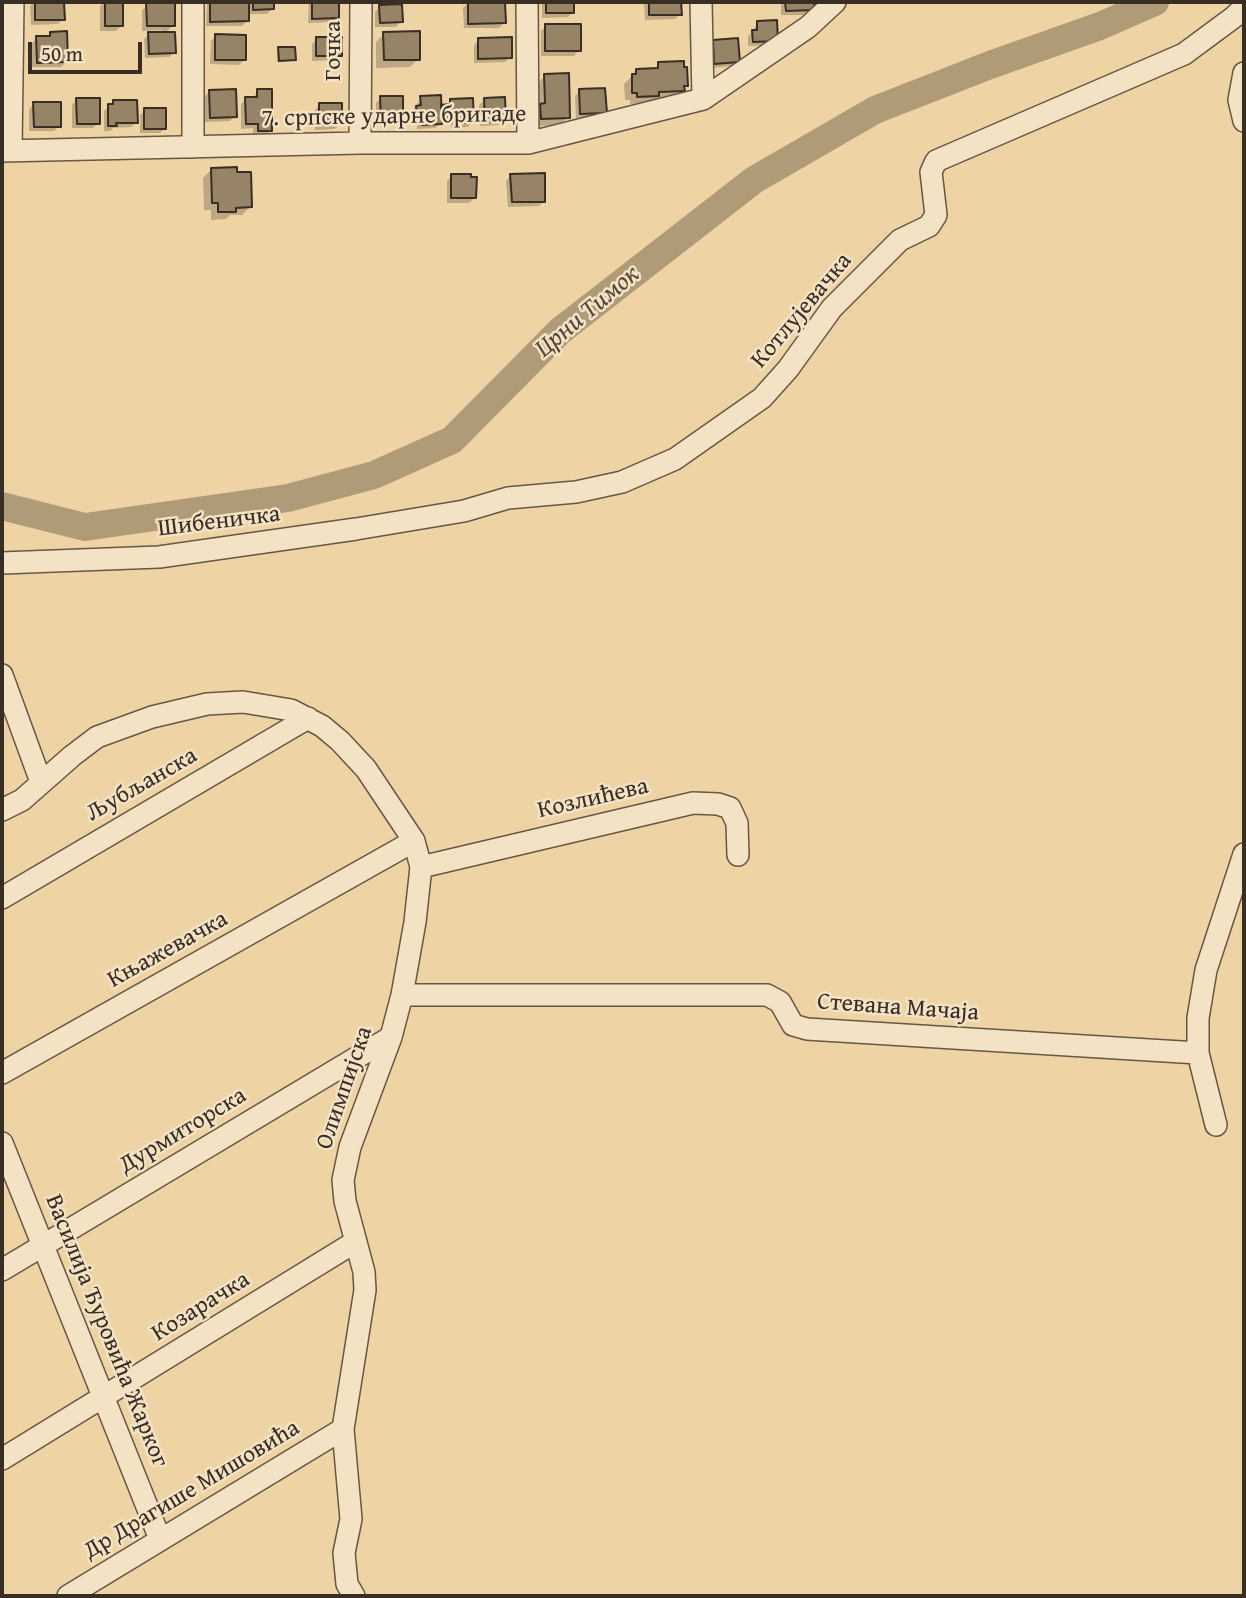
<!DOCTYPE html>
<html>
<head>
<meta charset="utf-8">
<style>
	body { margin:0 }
	#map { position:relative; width:1246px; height:1598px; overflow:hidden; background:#eed3a4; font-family:"Gentium Book Plus",serif }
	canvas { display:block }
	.frame { position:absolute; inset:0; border:4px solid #382e24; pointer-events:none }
	.scale { position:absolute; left:28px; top:42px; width:114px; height:32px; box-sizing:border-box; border:4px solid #382e24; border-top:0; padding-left:9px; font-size:21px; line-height:24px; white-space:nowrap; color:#382e24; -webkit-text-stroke:5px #f4e2c4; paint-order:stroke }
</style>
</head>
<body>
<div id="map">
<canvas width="1246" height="1598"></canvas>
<div class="frame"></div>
<div class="scale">50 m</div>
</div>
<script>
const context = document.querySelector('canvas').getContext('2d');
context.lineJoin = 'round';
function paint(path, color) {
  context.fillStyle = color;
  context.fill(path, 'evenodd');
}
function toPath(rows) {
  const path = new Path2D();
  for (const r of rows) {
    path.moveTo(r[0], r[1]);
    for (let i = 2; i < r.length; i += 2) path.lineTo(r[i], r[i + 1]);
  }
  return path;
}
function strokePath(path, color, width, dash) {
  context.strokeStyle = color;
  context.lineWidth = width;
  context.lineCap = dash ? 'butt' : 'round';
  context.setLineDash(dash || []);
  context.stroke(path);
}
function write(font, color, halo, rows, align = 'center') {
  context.font = font + ' "Gentium Book Plus",serif';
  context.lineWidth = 5;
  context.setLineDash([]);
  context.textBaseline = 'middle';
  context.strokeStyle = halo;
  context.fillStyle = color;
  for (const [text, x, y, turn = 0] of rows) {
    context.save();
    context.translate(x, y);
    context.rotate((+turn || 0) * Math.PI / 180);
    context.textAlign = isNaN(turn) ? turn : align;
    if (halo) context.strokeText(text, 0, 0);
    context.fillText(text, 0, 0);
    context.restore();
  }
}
paint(toPath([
	[35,2,62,2,63,19,58,24,31,25,30,6],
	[105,2,121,2,121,26,116,31,100,31,100,6],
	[152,2,166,2,173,25,165,34,174,52,169,57,145,58,144,39,149,34,162,34,162,30,142,31,142,10],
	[207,2,272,2,272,9,267,14,247,14,247,21,242,26,206,26],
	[309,2,337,2,337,17,332,22,308,23],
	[503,2,504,23,499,28,464,28,463,8,468,3],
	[542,2,573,2,573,12,568,17,542,18],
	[644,2,680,2,680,14,675,19,645,20],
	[781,2,813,2,813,10,808,15,781,15],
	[380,6,401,21,396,27,375,27,375,12],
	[758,23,771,45,748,46,748,37],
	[546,26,579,50,574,56,541,56,541,31],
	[51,33,66,62,61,67,32,67,32,43,37,38,46,38],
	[384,34,418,59,410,67,376,68,376,42],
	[216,36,244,60,239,65,210,64,211,41],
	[317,39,340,55,335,60,312,61,312,44],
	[479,40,510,57,505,62,474,63,474,45],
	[713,41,738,61,733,66,710,68,708,46],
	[279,49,294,60,277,62,277,51],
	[659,64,686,85,683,90,675,98,653,99,649,103,630,104,630,100,625,100,624,84,629,79,637,70,653,70],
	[545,76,568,117,560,125,533,126,537,84],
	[258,90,271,130,266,135,253,135,253,128,241,129,241,104,246,99,253,99],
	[580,91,605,112,600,117,576,118,575,96],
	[209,92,235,116,230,121,205,122,204,97],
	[381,98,402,120,396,125,376,126,376,103],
	[421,98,440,107,445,106,451,101,473,122,468,127,451,128,451,122,441,123,435,128,417,129,417,120,412,120,412,112],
	[77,100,98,123,93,128,72,128,72,105],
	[485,100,504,120,499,125,480,126,479,105],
	[114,102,136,122,131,127,113,128,110,131,104,131,104,111],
	[34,104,59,126,54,131,29,131,29,109],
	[320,105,341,124,335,129,315,130,315,110],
	[145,110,165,128,160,133,140,133,140,115],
	[211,170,250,207,242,215,230,215,226,219,211,220,211,210,204,210,203,178],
	[511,175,544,201,539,206,508,207,506,181],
	[452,176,475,198,469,203,447,203,447,181]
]), '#0003');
strokePath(toPath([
	[2,506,85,527,288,498,374,475,452,440,560,331,754,180,875,110,990,65,1100,26,1155,2]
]), '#b09b78', 28);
const building = toPath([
	[35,2,64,2,65,20,35,20,35,2],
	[105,2,123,2,123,26,105,26,105,2],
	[153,2,175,3,175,26,147,26,146,3,153,2],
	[210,2,249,2,249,21,210,22,210,2],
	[253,2,274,2,274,9,253,10,253,2],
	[312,2,339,2,339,18,312,19,312,2],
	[468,2,505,2,506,23,468,24,468,2],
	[546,2,574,2,574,13,546,13,546,2],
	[649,2,681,2,682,15,649,15,649,2],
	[785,2,814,2,815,10,786,11,785,2],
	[402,4,403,22,380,23,379,5,402,4],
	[777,20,778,41,753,42,752,30,757,30,757,21,777,20],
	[545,24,581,24,581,51,545,51,545,24],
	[67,31,68,62,37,63,36,36,50,36,50,32,67,31],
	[420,31,420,60,384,60,383,32,420,31],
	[148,32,175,32,176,53,149,54,148,32],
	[215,34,246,35,246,60,215,60,215,34],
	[316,37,342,37,342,56,316,56,316,37],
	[512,37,512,58,478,59,478,38,512,37],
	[738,38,740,62,714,64,713,40,738,38],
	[278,47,295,47,296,60,279,61,278,47],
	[684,61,684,67,687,67,688,86,684,86,685,91,659,92,659,96,637,97,637,93,632,93,632,74,636,74,636,69,658,68,658,62,684,61],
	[569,73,570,118,541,119,540,104,545,103,544,74,569,73],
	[605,88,607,113,580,114,579,89,605,88],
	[236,89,237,117,210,118,209,90,236,89],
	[257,89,272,89,272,131,258,131,258,124,246,124,245,97,257,97,257,89],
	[441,95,442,124,422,125,421,116,417,116,416,106,421,105,420,96,441,95],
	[380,96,403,96,403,121,381,121,380,96],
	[505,97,506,121,485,122,484,98,505,97],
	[76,98,100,98,100,124,77,124,76,98],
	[473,98,474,123,455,123,455,118,442,118,441,105,450,104,450,99,473,98],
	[113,100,137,100,138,123,116,123,117,126,108,126,108,104,113,104,113,100],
	[33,102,61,102,61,127,34,127,33,102],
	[319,103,342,103,342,125,319,125,319,103],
	[144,108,166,108,166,129,144,129,144,108],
	[237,167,237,172,251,172,252,207,236,208,236,212,218,212,218,203,212,203,211,168,237,167],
	[545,173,545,202,512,202,510,174,545,173],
	[451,174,471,174,471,177,477,177,476,198,451,198,451,174]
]);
paint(building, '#978467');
strokePath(building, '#382e24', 2);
const minor = toPath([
	[527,2,528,143],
	[701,2,703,99],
	[1244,73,1239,100,1244,121],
	[360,143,361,2],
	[193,147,193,2],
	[11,150,13,2],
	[2,151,360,143,528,143,703,99,808,27,835,2],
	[2,563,159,557,356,529,464,511,508,498,576,492,622,482,675,459,762,398,788,369,832,308,900,240,929,226,936,215,931,172,936,161,1184,54,1234,17,1244,7],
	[2,675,41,782],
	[2,810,22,800,72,756,97,737,152,717,207,704,243,702,291,710,322,726,340,741,366,769,414,841,421,867,415,922,402,995,391,1037,350,1147,343,1180,345,1201,364,1272,365,1290,343,1429,351,1519,344,1553,347,1584,354,1596],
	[421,867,693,803,718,804,730,808,737,823,738,855],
	[2,898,308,718],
	[402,995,767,995,780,1002,793,1025,807,1029,1198,1053],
	[2,1073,414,841],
	[1216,1125,1198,1053,1198,1018,1206,970,1244,854],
	[2,1143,160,1539],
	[2,1270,391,1037],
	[2,1459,355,1242],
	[68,1596,343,1429]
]);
strokePath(minor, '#665744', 24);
strokePath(minor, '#f4e2c4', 21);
write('24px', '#382e24', '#f4e2c4', [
	["Гочка",334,51,-90],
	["7. српске ударне бригаде",394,117,-1],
	["Котлујевачка",802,311,-50],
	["Шибеничка",219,522,-7],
	["Љубљанска",142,785,-30],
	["Козлићева",593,799,-13],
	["Књажевачка",168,950,-29],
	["Стевана Мачаја",898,1008,4],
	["Олимпијска",345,1088,-71],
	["Дурмиторска",183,1131,-31],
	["Козарачка",201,1307,-32],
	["Василија Ђуровића Жарког",106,1331,68],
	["Др Драгише Мишовића",192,1490,-31]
]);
write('italic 26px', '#564939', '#f4e2c4', [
	["Црни Тимок",588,312,-40]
]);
</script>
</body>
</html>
